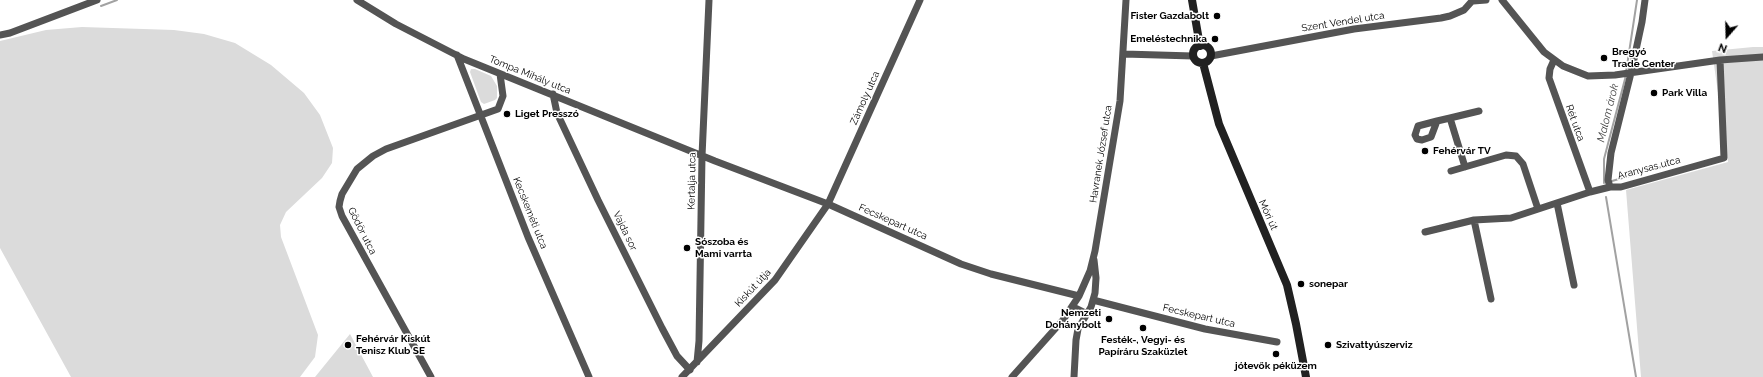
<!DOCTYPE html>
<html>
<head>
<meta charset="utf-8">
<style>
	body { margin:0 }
	#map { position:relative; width:1763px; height:377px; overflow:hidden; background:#fff; font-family:Raleway,sans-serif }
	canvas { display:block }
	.north { position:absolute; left:1707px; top:16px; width:40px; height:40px; -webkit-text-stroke:3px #fff; paint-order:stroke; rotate:200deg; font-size:11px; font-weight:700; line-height:16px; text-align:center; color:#000 }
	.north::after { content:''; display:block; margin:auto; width:14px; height:18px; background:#000; clip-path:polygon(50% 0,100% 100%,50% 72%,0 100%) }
</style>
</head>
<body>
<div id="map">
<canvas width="1763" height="377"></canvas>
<div class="north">N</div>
</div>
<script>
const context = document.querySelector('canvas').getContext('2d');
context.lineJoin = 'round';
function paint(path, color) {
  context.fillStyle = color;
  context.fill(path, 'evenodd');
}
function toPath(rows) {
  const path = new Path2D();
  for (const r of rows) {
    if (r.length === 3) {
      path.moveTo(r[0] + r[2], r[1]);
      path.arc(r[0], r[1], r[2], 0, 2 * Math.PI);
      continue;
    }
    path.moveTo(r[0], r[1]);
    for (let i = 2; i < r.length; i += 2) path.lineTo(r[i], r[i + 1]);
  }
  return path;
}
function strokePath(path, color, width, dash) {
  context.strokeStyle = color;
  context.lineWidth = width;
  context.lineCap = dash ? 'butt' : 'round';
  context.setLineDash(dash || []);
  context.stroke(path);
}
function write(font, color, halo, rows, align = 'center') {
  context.font = font + ' Raleway,sans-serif';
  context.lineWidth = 3;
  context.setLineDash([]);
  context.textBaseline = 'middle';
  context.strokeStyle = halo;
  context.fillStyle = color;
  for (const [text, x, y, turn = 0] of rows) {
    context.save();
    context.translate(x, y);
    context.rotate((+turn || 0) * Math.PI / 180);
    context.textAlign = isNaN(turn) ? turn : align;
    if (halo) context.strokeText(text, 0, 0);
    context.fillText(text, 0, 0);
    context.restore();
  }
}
paint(toPath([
	[82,27,174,30,204,34,235,43,271,65,304,93,320,115,333,148,332,163,322,178,286,212,280,225,281,237,318,335,315,357,300,377,71,377,0,248,0,41,46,30],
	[1753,47,1763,47,1763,377,1641,377,1626,190,1728,162,1712,51],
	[471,69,475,69,491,76,497,86,497,98,495,100,484,104,481,102,470,72],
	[350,334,373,377,315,377]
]), '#dbdbdb');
strokePath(toPath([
	[101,6,117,0],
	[1612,181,1668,165],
	[1604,183,1604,159,1625,79,1637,0],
	[1606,197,1636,377]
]), '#a2a2a2', 2);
strokePath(toPath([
	[357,0,396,24,464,59,715,161,828,204,961,264,991,274,1079,296],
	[1502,0,1544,52,1563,66,1588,76,1615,75,1720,60,1763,57],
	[1473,1,1486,0],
	[0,35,10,33,97,0],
	[1124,54,1193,56],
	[457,55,528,237,589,377],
	[1211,56,1354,29,1441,18,1450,16,1464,10,1473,0],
	[1554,60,1550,69,1549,78,1590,192],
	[553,94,557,113,598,200,662,328,677,356,690,370],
	[1450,118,1465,167],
	[1437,121,1431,137,1422,140,1417,139,1415,135,1418,126,1437,121,1450,118,1479,111],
	[1451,171,1506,155,1516,156,1523,164,1538,209],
	[1610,187,1608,180,1611,153,1631,73,1642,22,1645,0],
	[1557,203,1574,285],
	[1474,220,1491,299],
	[1425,232,1474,220,1511,218,1590,192,1610,187,1621,187,1724,158,1720,60],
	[1093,300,1205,329,1277,342],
	[1073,307,1087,314],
	[697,362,699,341,702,156,709,0],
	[431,377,342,216,339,207,340,201,342,194,357,169,373,156,386,149,498,109,503,96,500,74],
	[682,377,775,280,828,204,920,0],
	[1012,377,1063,320,1079,296,1090,271,1095,251,1120,101,1126,0],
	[1074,377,1076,340,1078,329,1091,307,1095,293,1096,278,1094,260]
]), '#545454', 7);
strokePath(toPath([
	[1192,0,1200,46],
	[1202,54,9],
	[1203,63,1219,124,1287,285,1296,324,1306,377]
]), '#212121', 8);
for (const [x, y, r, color] of [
	[1217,16,4,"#000"],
	[1215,39,4,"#000"],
	[1604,58,4,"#000"],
	[1654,93,4,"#000"],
	[507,114,4,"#000"],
	[1425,151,4,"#000"],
	[687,248,4,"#000"],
	[1301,284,4,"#000"],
	[1109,319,4,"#000"],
	[1143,328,4,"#000"],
	[348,345,4,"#000"],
	[1328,345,4,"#000"],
	[1276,354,4,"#000"]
]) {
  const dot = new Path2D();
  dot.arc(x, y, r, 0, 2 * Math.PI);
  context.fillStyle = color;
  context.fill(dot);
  strokePath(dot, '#fff', 1.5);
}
write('bold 10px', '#000', '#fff', [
	["Fister Gazdabolt",1209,16,"right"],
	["Emeléstechnika",1207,39,"right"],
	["Bregyó",1612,52],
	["Trade Center",1612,64],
	["Park Villa",1662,93],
	["Liget Presszó",515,114],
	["Fehérvár TV",1433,151],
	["Sószoba és",695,242],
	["Mami varrta",695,254],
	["sonepar",1309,284],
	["Nemzeti",1101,313,"right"],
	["Dohánybolt",1101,325,"right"],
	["Fehérvár Kiskút",356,339],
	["Tenisz Klub SE",356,351],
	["Festék-, Vegyi- és",1143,340,"center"],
	["Papíráru Szaküzlet",1143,352,"center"],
	["Szivattyúszerviz",1336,345],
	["jótevők péküzem",1276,366,"center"]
], 'left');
write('10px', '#000', '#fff', [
	["Szent Vendel utca",1343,22,-9],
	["Tompa Mihály utca",530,75,22],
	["Zámoly utca",865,98,-66],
	["Rét utca",1575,123,70],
	["Havranek József utca",1101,154,-81],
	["Aranysas utca",1649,168,-15],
	["Kertalja utca",692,181,-89],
	["Kecskeméti utca",530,213,68],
	["Móri út",1268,215,66],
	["Fecskepart utca",893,222,24],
	["Gödör utca",362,231,63],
	["Vajda sor",625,231,64],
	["Kiskút útja",753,288,-47],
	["Fecskepart utca",1199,316,13]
]);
write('italic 11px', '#434343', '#fff', [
	["Malom árok",1608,113,-76]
]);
</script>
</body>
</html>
